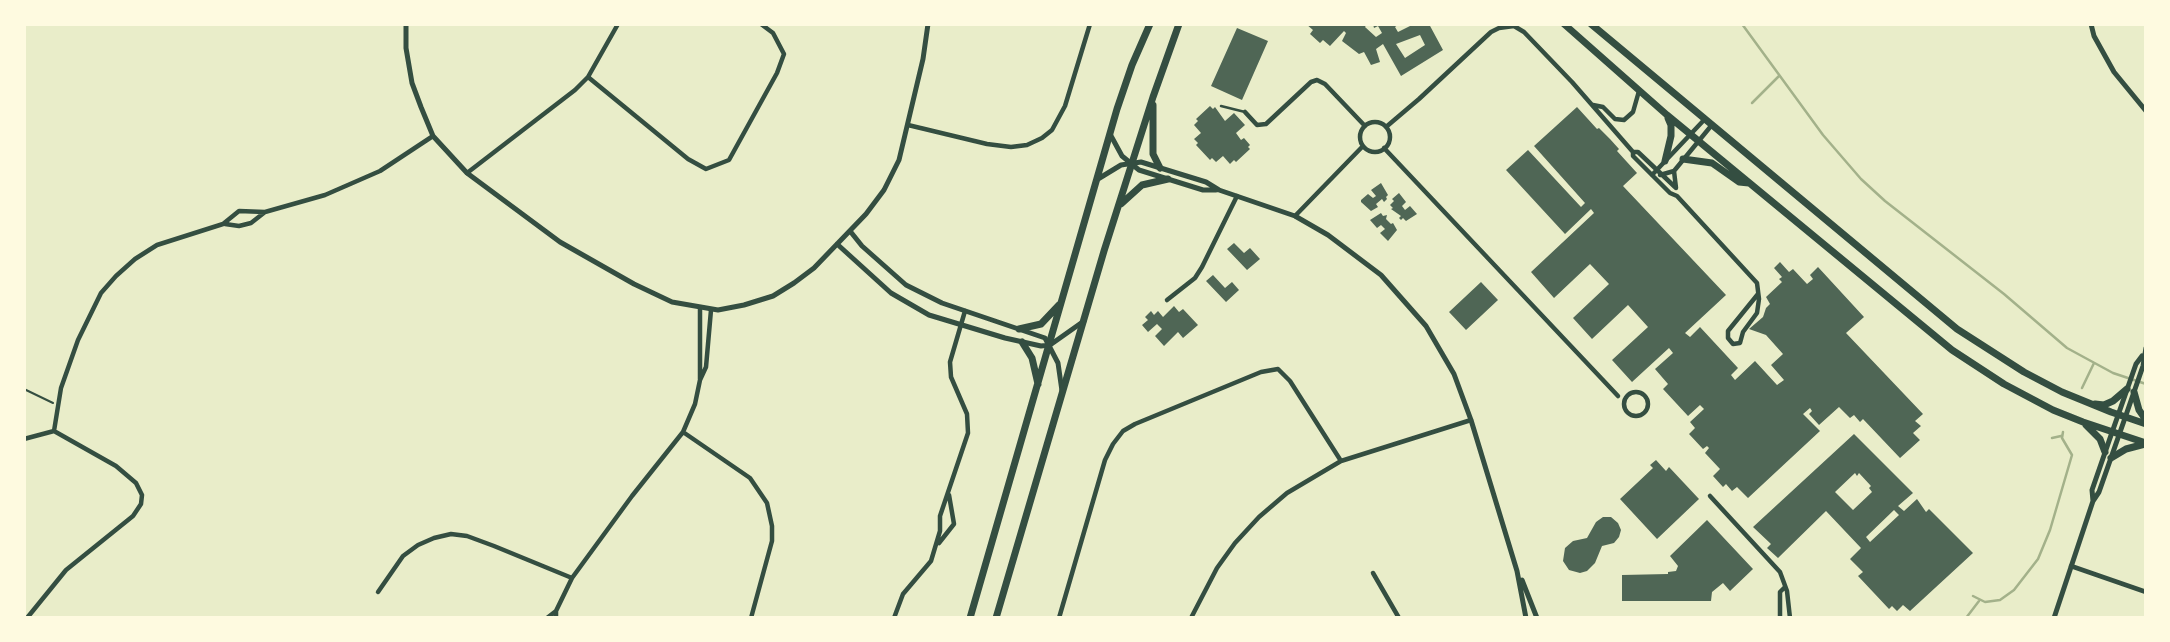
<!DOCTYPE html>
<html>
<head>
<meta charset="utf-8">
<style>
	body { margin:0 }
	#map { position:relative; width:2170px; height:642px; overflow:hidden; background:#e9edc9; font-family:"Times New Roman",serif }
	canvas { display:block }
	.frame { position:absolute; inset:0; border:26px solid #fefae0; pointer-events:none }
</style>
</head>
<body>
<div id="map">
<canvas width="2170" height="642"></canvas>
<div class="frame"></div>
</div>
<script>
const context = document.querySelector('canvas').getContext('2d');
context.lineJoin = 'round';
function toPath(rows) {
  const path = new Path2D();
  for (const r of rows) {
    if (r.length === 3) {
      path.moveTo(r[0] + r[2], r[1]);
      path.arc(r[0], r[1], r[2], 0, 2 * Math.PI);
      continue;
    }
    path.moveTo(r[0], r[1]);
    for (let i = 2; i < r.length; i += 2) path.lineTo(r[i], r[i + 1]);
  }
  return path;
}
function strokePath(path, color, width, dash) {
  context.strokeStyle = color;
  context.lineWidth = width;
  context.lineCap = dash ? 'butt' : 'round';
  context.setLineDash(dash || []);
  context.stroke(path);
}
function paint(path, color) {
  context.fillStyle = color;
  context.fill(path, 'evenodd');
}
strokePath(toPath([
	[1742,24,1823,135,1861,179,1885,201,2004,294,2067,348,2113,373,2146,384],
	[1752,103,1779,76],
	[2082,388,2094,363],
	[2052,438,2061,436],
	[1973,596,1985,602,2000,600,2014,590,2038,559,2050,530,2072,455,2062,438,2063,432],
	[1966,618,1979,601]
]), '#a3b18a', 2.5);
paint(toPath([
	[1306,24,1367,24,1365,27,1376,37,1382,33,1378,26,1374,28,1373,24,1399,24,1395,27,1398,32,1414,24,1429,24,1443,50,1401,76,1383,44,1376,49,1380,62,1371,65,1364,52,1359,54,1342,41,1346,33,1344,31,1330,46,1323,40,1320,43,1310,34,1313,30],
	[1420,35,1425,45,1405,58,1396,44],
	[1237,28,1268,41,1242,100,1211,86],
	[1210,106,1213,109,1215,107,1225,121,1234,113,1245,125,1236,133,1241,140,1244,138,1250,145,1248,147,1250,149,1236,162,1234,160,1230,164,1223,156,1216,162,1212,158,1210,160,1196,145,1198,143,1194,139,1201,133,1194,125,1198,121,1196,119],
	[1577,107,1597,129,1599,128,1610,139,1619,149,1617,151,1637,173,1623,186,1726,295,1685,333,1690,337,1700,327,1738,368,1731,375,1735,380,1755,361,1777,385,1784,380,1771,365,1783,354,1766,335,1749,329,1763,317,1766,308,1770,304,1766,297,1782,282,1779,279,1782,277,1774,268,1780,262,1789,272,1793,269,1807,284,1813,279,1810,275,1818,267,1864,317,1846,333,1923,414,1915,421,1921,426,1913,433,1920,440,1900,458,1863,419,1860,422,1854,415,1850,418,1839,407,1819,425,1809,414,1812,411,1810,408,1803,414,1820,431,1748,498,1737,487,1732,491,1726,484,1723,487,1713,476,1720,469,1705,453,1709,448,1707,446,1703,449,1689,434,1695,428,1690,422,1704,409,1700,405,1688,416,1663,389,1668,384,1655,369,1673,353,1669,348,1632,382,1612,360,1648,327,1628,305,1592,339,1573,318,1609,284,1590,264,1554,298,1531,272,1594,213,1591,209,1565,234,1506,170,1528,150,1581,207,1585,203,1534,146],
	[1381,183,1388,195,1386,197,1387,199,1384,202,1382,199,1376,204,1378,207,1371,211,1361,202,1361,200,1368,194,1373,198,1376,196,1371,190],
	[1399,193,1406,202,1402,206,1405,210,1410,206,1417,214,1406,221,1403,218,1401,220,1399,218,1401,216,1391,209,1393,208,1390,205,1394,201,1392,199],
	[1381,213,1383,216,1387,215,1386,219,1391,224,1393,223,1397,230,1388,241,1380,233,1385,229,1381,225,1377,228,1370,220],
	[1234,243,1244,253,1250,248,1260,259,1247,270,1227,249],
	[1213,275,1225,288,1232,282,1239,290,1226,302,1206,281],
	[1481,282,1498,300,1466,330,1449,312],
	[1174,306,1179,312,1183,309,1198,325,1183,338,1178,332,1164,346,1155,336,1162,329,1157,324,1148,332,1142,325,1148,320,1145,317,1151,311,1154,315,1158,311,1163,317],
	[1854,434,1913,493,1898,506,1904,511,1917,499,1926,512,1929,509,1973,553,1910,611,1903,605,1897,611,1892,606,1889,609,1858,576,1863,572,1850,559,1861,548,1826,511,1778,558,1767,548,1771,544,1753,527],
	[1855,473,1857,476,1859,473,1871,486,1869,488,1872,492,1853,510,1835,492],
	[1894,510,1899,515,1870,542,1866,537],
	[1656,460,1666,471,1669,467,1699,499,1657,539,1620,499,1653,468,1650,465],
	[1603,517,1611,517,1618,523,1621,530,1619,537,1614,543,1602,546,1595,563,1587,571,1580,573,1569,570,1563,561,1565,548,1573,541,1587,538,1596,522],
	[1707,520,1753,569,1730,591,1723,583,1712,592,1711,601,1622,601,1622,575,1668,574,1668,572,1676,571,1678,566,1670,556]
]), '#4f6655');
strokePath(toPath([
	[24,389,53,403]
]), '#344e41', 2);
strokePath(toPath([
	[1221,106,1245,112]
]), '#344e41', 2.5);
strokePath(toPath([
	[588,77,688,159,706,169,729,160,777,73,784,54,773,33,761,24],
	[1593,105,1603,107,1615,119,1624,120,1633,112,1639,91],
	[1245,112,1257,125,1266,124,1311,82,1317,80,1325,84,1365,126],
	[1375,137,15],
	[908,125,987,144,1011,147,1027,145,1042,138,1052,130,1065,106,1090,24],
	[1386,127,1419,99,1491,32,1499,28,1514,26,1524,32,1572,82,1633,152,1638,152,1675,187],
	[1384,148,1618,396],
	[1633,152,1633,156,1670,193,1677,196,1757,283,1759,299,1757,313,1743,332,1740,343,1733,344,1728,338,1728,331,1758,294],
	[1674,171,1676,188],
	[467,173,575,90,588,77,618,24],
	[1652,175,1704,120],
	[1660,175,1674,171,1711,126],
	[1295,216,1363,146],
	[225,224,239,226,251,223,265,212,325,195,380,171,433,136],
	[1167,300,1195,278,1202,267,1237,196],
	[700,379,700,308],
	[1636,404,12],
	[54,431,61,388,78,340,101,293,116,276,135,259,157,245,223,224,239,211,265,212],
	[683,432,750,478,767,503,772,526,772,541,751,618],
	[24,439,54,431,116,466,136,483,142,495,141,504,133,516,66,570,27,618],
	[1710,496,1780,572,1787,591,1790,618],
	[939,543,954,524,949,495],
	[2071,566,2146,592],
	[1373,573,1399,618],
	[378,592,403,556,418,545,434,538,451,534,467,536,494,546,572,578],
	[547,618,556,611],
	[556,618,556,611,572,578,632,496,683,432,695,404,700,380,706,367,711,310],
	[894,618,903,594,931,561,940,531,940,516,968,433,967,414,951,377,950,362,965,311],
	[1059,618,1105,460,1113,444,1123,431,1135,424,1261,372,1278,369,1290,381,1341,461],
	[1191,618,1217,568,1235,543,1259,517,1287,493,1341,461,1471,420],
	[1780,618,1780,592,1784,588]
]), '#344e41', 4.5);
strokePath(toPath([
	[406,24,406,48,412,83,421,107,433,136,467,173,560,242,634,284,672,302,718,310,744,305,773,296,794,283,814,268,866,214,884,190,899,160,923,59,928,24],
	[2091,24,2094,36,2114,72,2146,111],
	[1110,134,1122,156,1139,170,1203,190,1216,190],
	[1098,179,1121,165,1141,162,1206,182,1219,190,1295,216,1328,235,1381,275,1426,326,1454,374,1471,420,1517,571,1526,618],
	[850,231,862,246,906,285,942,303,1045,338,1058,363,1062,391],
	[837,244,891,293,929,315,1005,338,1041,346,1050,345,1084,321],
	[2093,501,2092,490,2109,441,2136,364,2142,356],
	[1522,580,1537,618],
	[2054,618,2093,501,2099,492,2125,418,2143,366,2146,348]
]), '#344e41', 5);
strokePath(toPath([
	[1564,24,1667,115,1952,350,2004,384,2053,410,2083,422,2146,443],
	[1591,24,1957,329,2024,372,2062,392,2111,412,2146,424],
	[1153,105,1153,154,1160,168],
	[1683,159,1712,163,1739,182,1749,183],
	[1665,161,1671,136,1671,125,1668,118],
	[1121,204,1142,185,1168,179],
	[1019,329,1041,324,1059,305],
	[1022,342,1032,358,1038,384],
	[2134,392,2139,410,2146,420],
	[2095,404,2104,405,2113,401,2127,389],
	[2086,425,2100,439,2105,452],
	[2111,458,2126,449,2145,444],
	[970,618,1117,109,1132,65,1150,24],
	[996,618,1104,251,1153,97,1179,24]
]), '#344e41', 7);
</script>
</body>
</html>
